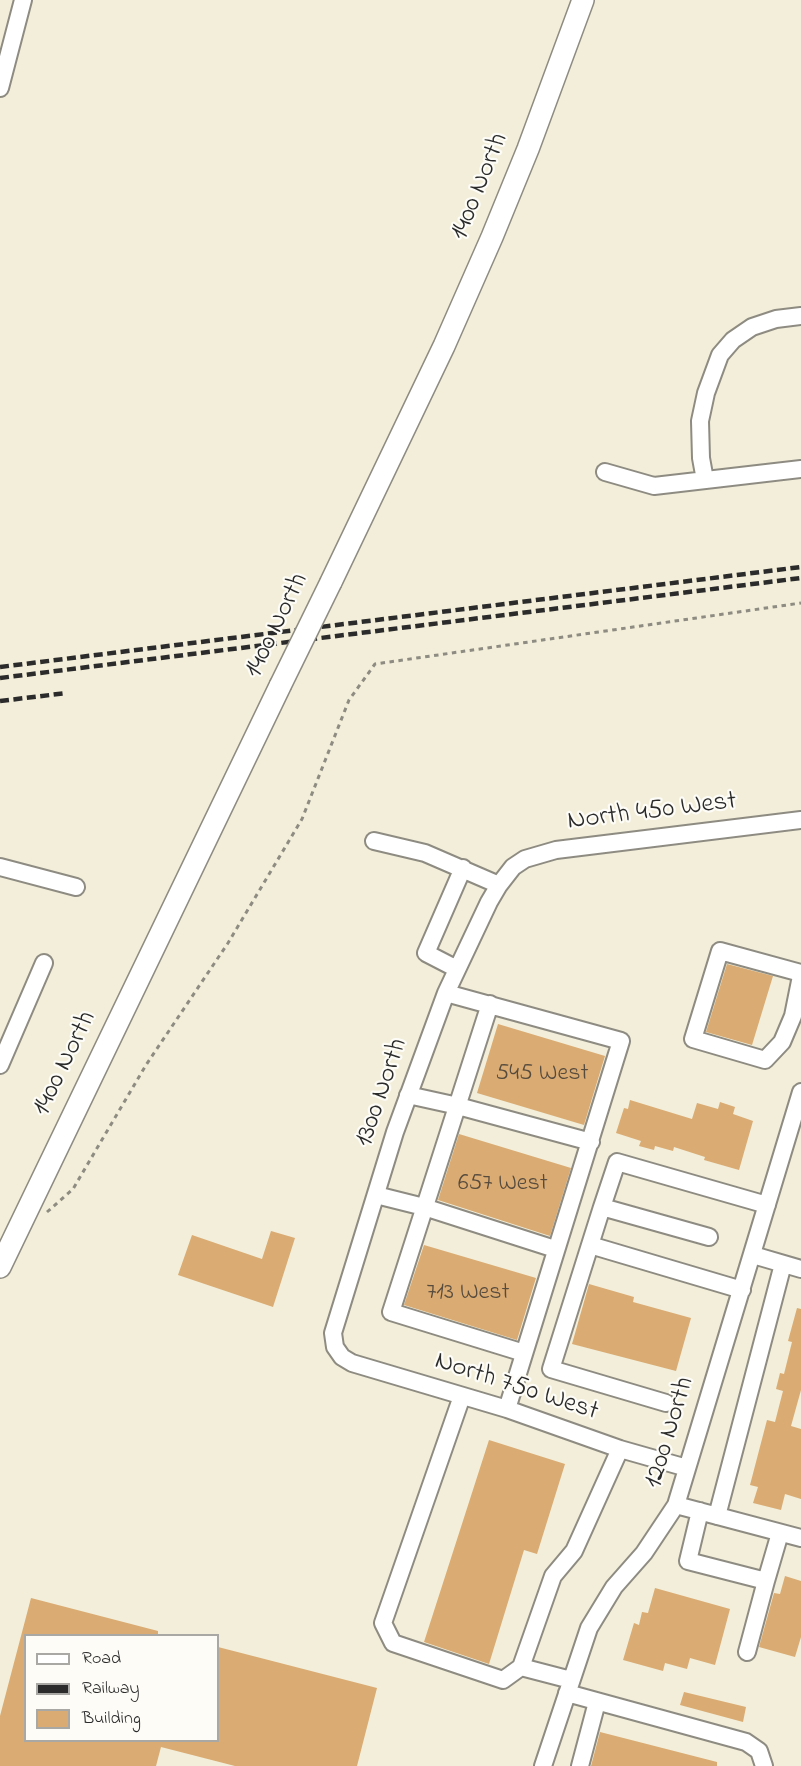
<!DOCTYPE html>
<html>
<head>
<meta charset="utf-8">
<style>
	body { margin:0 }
	#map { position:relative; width:801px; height:1766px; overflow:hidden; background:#f2eed9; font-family:"Indie Flower",sans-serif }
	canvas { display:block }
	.legend { position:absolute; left:24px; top:1634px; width:195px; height:108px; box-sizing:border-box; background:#fdfcf7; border:2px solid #a9a8a5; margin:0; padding:8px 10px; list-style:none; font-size:18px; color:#2b2b2b }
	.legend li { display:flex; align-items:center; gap:12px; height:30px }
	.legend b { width:30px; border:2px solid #a9a8a5 }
</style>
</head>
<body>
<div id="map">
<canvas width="801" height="1766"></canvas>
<ul class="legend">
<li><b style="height:8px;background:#fff"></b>Road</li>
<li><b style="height:8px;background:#2b2b2b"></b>Railway</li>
<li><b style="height:16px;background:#daab73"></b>Building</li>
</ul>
</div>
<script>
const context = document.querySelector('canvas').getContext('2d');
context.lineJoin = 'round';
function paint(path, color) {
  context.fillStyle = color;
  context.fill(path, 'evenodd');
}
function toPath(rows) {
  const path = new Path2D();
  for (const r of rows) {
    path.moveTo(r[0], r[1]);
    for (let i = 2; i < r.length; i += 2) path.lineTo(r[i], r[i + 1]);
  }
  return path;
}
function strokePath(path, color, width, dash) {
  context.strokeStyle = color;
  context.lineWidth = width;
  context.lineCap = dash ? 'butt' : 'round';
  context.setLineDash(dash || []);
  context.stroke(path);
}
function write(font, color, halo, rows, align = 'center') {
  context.font = font + ' "Indie Flower",sans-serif';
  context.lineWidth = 4.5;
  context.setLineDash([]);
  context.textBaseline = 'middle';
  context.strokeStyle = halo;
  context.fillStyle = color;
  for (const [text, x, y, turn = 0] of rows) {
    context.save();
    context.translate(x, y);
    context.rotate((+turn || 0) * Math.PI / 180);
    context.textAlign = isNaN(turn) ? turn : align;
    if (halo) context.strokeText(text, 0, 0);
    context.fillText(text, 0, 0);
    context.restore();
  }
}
paint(toPath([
	[727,964,773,976,752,1045,706,1032],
	[498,1024,605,1056,584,1125,477,1093],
	[630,1100,692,1119,697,1103,718,1109,720,1102,735,1107,733,1114,753,1121,739,1170,704,1160,705,1157,674,1147,673,1151,655,1146,654,1150,639,1146,641,1141,616,1133,624,1108,628,1109],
	[459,1134,571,1168,550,1236,438,1200],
	[271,1231,295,1238,273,1307,178,1275,192,1235,262,1259],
	[424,1245,536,1278,517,1340,404,1305],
	[589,1284,634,1297,633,1302,691,1318,676,1371,572,1344],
	[797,1308,801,1309,801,1390,791,1426,801,1429,801,1499,785,1494,781,1510,753,1503,758,1487,750,1485,767,1420,775,1422,783,1391,776,1389,780,1373,784,1374,792,1342,788,1341],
	[489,1440,565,1464,537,1554,524,1550,489,1664,424,1642],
	[785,1576,801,1581,801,1637,795,1657,759,1647,774,1593,780,1594],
	[655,1588,730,1609,715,1665,690,1658,687,1669,665,1663,663,1671,623,1660,634,1623,639,1625,642,1612,648,1613],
	[31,1598,158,1631,158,1635,26,1635,26,1740,218,1740,218,1647,377,1688,357,1766,235,1766,161,1747,156,1766,0,1766,0,1716],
	[684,1692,746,1707,743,1722,680,1705],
	[600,1732,717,1762,717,1766,591,1766]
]), '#daab73');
const minor = toPath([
	[0,88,23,0],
	[605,472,654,486,801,469],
	[705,480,701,458,700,421,706,393,720,355,733,340,752,327,776,319,801,316],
	[374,841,425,853,499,885],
	[0,867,76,887],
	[457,969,426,953,463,868],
	[801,973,720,951,693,1039,765,1060,782,1042,793,1016,801,976],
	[446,993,621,1041,507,1409],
	[490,1004,391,1312,524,1353],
	[0,1065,44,963],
	[408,1095,458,1106,591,1142],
	[376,1195,424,1207,555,1249],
	[602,1207,617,1162,767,1205],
	[590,1245,602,1207,709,1237],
	[753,1255,801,1269],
	[462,1396,383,1623,393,1643,503,1680,521,1667],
	[666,1403,551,1369,590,1245,742,1290],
	[687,1468,620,1449,507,1409,352,1363,342,1357,335,1347,333,1333,395,1132,446,993,489,902,499,885,513,867,525,859,556,850,801,820],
	[676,1505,801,1538],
	[700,1511,688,1561,766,1581,780,1533],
	[717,1516,783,1264],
	[747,1652,766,1581],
	[571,1680,521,1667,553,1576,574,1551,620,1449],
	[567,1693,746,1742,759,1751,764,1766],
	[543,1766,589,1628,614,1587,644,1553,676,1505,801,1092],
	[580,1766,597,1702]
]);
const major = toPath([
	[331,582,444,346,492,237,528,149,583,0],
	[0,1267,280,686]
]);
strokePath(minor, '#8e8c82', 20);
strokePath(major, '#8e8c82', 24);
strokePath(toPath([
	[47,1212,73,1189,146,1065,228,943,302,819,349,700,375,664,801,603]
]), '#8e8c82', 3, [4.5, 4.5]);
strokePath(minor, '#fff', 16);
strokePath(major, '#fff', 21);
strokePath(toPath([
	[0,667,801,567],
	[0,678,801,578],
	[0,701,67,693]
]), '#2b2b2b', 4.5, [9, 4.5]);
const majorBridge = toPath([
	[280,686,331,582]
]);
strokePath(majorBridge, '#8e8c82', 24, []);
strokePath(majorBridge, '#fff', 21);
write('24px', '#574b3d', null, [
	["545 West",542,1075],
	["657 West",503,1185],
	["713 West",468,1294]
]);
write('27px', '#2b2b2b', '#fdfcf7', [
	["1400 North",481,187,-68],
	["1400 North",278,626,-64],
	["North 450 West",652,813,-7],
	["1400 North",66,1064,-64],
	["1300 North",383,1093,-71],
	["North 750 West",516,1388,18],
	["1200 North",671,1433,-73]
]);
</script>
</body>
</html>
